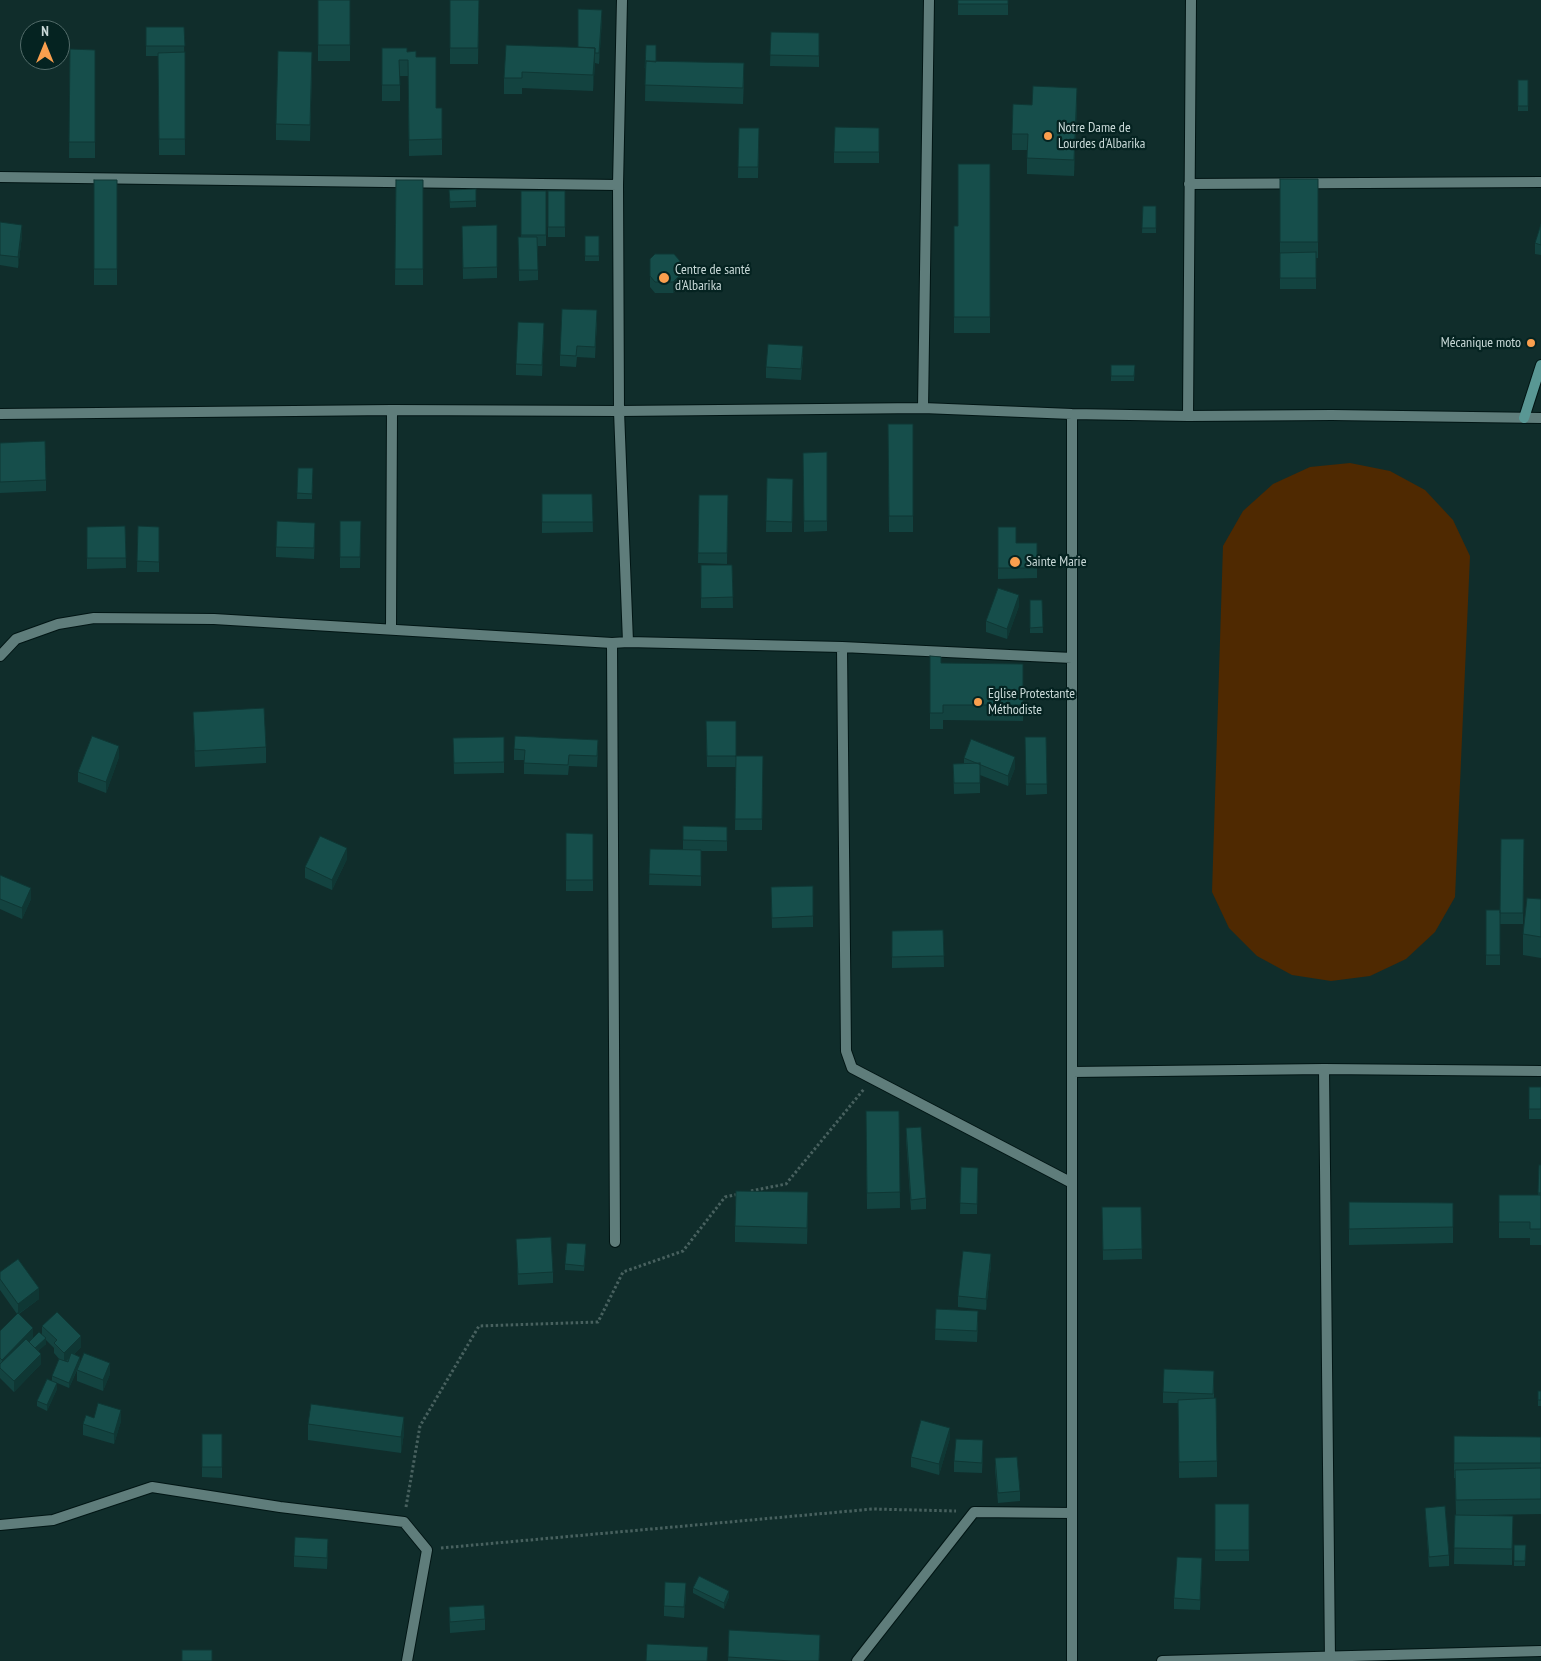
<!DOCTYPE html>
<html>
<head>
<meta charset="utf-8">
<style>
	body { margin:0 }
	#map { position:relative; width:1541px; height:1661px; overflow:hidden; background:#102d2b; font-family:"PT Sans Narrow",sans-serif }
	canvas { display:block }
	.north { position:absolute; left:20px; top:20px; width:50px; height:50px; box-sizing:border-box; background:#052321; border:1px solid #536c6a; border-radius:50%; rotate:0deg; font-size:14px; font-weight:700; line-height:20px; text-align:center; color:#c9d9d8 }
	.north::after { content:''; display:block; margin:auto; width:18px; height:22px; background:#fa9f4e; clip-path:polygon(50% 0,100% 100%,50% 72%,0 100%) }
</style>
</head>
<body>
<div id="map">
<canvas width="1541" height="1661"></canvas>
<div class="north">N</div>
</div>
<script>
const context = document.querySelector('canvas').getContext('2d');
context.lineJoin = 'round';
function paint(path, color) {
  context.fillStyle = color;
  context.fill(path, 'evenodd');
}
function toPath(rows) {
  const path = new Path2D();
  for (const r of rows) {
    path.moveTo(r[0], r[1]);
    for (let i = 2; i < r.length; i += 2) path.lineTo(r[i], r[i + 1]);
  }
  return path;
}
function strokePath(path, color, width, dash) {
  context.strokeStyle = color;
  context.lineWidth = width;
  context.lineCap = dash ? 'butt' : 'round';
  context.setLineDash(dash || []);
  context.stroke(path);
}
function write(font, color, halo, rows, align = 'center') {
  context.font = font + ' "PT Sans Narrow",sans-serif';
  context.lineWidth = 4.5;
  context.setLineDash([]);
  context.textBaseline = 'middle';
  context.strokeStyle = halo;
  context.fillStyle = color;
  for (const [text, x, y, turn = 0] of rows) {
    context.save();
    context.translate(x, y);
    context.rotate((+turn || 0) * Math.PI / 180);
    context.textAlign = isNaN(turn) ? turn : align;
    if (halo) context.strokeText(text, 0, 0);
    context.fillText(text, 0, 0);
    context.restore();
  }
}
paint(toPath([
	[1350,463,1390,471,1425,490,1453,520,1470,556,1455,897,1435,932,1406,959,1370,976,1331,981,1292,975,1257,956,1229,928,1212,892,1223,546,1243,511,1273,484,1310,467]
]), '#4f2901');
const street = toPath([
	[622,0,618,185,619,411,628,642],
	[0,177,618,185],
	[1189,184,1541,182],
	[923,408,929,0],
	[0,414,392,410,619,411,923,408,1072,414,1188,416,1332,415,1541,418],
	[1188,416,1191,0],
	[391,629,392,410],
	[612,643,615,1242],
	[842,647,846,1051,852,1068,1072,1183],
	[0,656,16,639,58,624,94,618,214,619,612,643,628,642,842,647,1072,658],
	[1324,1069,1330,1661],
	[1072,1072,1324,1069,1541,1071],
	[0,1525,53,1520,152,1487,280,1507,404,1522,427,1550,407,1661],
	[857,1661,974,1512,1072,1513],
	[1072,1661,1072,414],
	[1162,1661,1541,1651]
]);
const secondary = toPath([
	[1524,418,1541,365]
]);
strokePath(street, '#001514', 12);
strokePath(secondary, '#001514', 12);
strokePath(toPath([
	[751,1191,786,1184,864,1089],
	[406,1507,420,1426,479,1326,598,1322,623,1272,683,1251,725,1197,740,1194],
	[441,1548,873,1509,956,1511]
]), '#48615f', 3, [2.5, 2.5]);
strokePath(street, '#5f7d7b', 10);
strokePath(secondary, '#599794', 10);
paint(toPath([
	[318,0,350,0,350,61,318,61],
	[450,0,479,0,478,64,450,64],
	[958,0,1008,0,1008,15,958,15],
	[602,20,599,64,595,63,593,91,522,88,522,94,504,94,504,78,578,47],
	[146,27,184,27,185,155,159,155,158,56,146,56],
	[771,32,819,33,819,67,770,66],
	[646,45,656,62,744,79,743,104,645,101],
	[382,48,407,52,416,57,436,108,442,108,442,155,409,156,408,76,400,76,400,101,382,101],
	[70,49,95,50,95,158,69,158],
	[312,68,310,141,276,140,276,124],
	[1518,80,1528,80,1528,111,1518,111],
	[1077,104,1074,176,1027,174,1027,150,1012,150,1012,134,1032,105],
	[739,128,759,128,758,178,738,178],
	[879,128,879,163,834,163,834,152],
	[990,164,990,333,954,333,954,226,958,226],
	[1280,179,1318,179,1318,258,1316,258,1316,289,1280,289],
	[94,180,117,180,117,285,94,285],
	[396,180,423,180,423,285,395,285],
	[476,189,476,207,450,208,449,190],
	[521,191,546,191,546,246,538,246,538,280,519,281,518,237,521,237],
	[548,191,565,191,565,237,548,237],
	[1143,206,1156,206,1156,233,1142,233],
	[0,222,22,236,18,268,0,265],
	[1541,224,1541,255,1535,254,1535,243],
	[497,225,497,278,463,279,462,226],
	[585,236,599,236,599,261,585,261],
	[650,259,680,286,673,293,655,293,650,287],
	[597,321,595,358,577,357,576,367,560,366,560,355],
	[544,334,542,376,516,375,516,364],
	[803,357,801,380,766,378,766,367],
	[1111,365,1135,365,1134,381,1111,381],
	[888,424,913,424,913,532,889,532],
	[0,443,46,480,46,491,0,493],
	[827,452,827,531,804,532,803,453],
	[298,468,313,468,312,499,297,499],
	[767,478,793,479,792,532,766,532],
	[542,494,592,494,593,532,542,533],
	[699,495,728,495,727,564,698,563],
	[340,521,361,521,360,568,340,568],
	[125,526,126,568,87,569,87,527],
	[138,526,159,527,159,572,137,572],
	[998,527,1016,543,1037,543,1037,578,998,579],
	[315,534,314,559,276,557,276,547],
	[701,565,732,565,733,608,701,608],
	[1030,600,1042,600,1043,633,1030,633],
	[1019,606,1007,639,986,632,986,621],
	[930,656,941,663,1023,664,1023,721,943,720,943,729,930,729],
	[193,712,266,747,266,763,195,767],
	[706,721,736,757,763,756,762,830,735,830,736,767,707,767],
	[504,737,504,773,454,774,453,738],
	[1025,737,1046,737,1047,794,1026,795],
	[514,749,598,750,597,767,569,766,568,775,524,774,524,760,514,760],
	[119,757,106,793,78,782,78,772],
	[964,758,1015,768,1008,786,980,775,980,793,954,794,953,764,964,764],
	[683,826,727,827,727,851,701,851,701,886,649,885,650,849,683,850],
	[566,833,593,834,593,891,566,891],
	[1501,839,1524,839,1523,924,1500,924],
	[347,859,332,890,305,878,305,867],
	[0,875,31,899,22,919,0,909],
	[813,886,813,927,772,928,771,887],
	[1541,899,1541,958,1523,955,1523,934],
	[1486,910,1500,910,1500,965,1486,965],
	[943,930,944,967,892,968,892,931],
	[1529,1087,1541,1087,1541,1119,1529,1119],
	[866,1111,899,1111,900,1208,867,1209],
	[906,1128,926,1198,926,1209,911,1210,906,1139],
	[1539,1165,1541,1165,1541,1245,1530,1245,1530,1238,1499,1238,1499,1195,1538,1195],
	[961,1167,978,1168,977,1214,960,1214],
	[1349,1202,1453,1203,1453,1243,1349,1245],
	[1102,1207,1141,1207,1142,1259,1103,1260],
	[808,1208,807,1244,735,1242,735,1226],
	[516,1239,553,1272,553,1283,518,1285],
	[586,1250,584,1271,565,1270,565,1264],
	[991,1265,986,1310,958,1307,958,1296],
	[0,1272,39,1299,19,1314,33,1338,42,1335,42,1326,81,1347,74,1354,80,1362,110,1374,103,1391,77,1381,77,1370,78,1368,69,1388,55,1382,57,1389,47,1411,37,1406,37,1401,52,1381,52,1376,60,1360,54,1353,54,1348,46,1340,46,1344,38,1351,41,1364,14,1392,0,1378,0,1331,17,1314,0,1290],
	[936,1309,978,1322,977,1342,935,1340],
	[1214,1382,1214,1399,1217,1461,1217,1477,1179,1478,1178,1403,1163,1403,1163,1392],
	[1538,1391,1541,1391,1541,1406,1538,1406],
	[94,1418,121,1421,114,1444,83,1435,83,1424],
	[308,1424,404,1433,401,1453,308,1440],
	[202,1434,222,1434,222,1478,202,1477],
	[1454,1436,1541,1437,1541,1514,1486,1515,1513,1516,1512,1565,1454,1564,1455,1515,1456,1515,1455,1478,1454,1478],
	[950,1438,939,1475,911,1467,911,1457],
	[983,1451,982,1473,954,1472,954,1461],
	[995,1458,1020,1491,1020,1501,998,1503,995,1469],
	[1215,1504,1249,1504,1249,1561,1215,1561],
	[1425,1508,1449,1555,1449,1566,1429,1567],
	[1514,1545,1526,1545,1525,1566,1514,1566],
	[328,1549,327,1569,294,1567,294,1556],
	[1202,1569,1200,1610,1174,1609,1174,1598],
	[693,1588,729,1597,724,1609,693,1593],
	[686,1594,684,1618,664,1616,664,1606],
	[449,1607,485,1619,485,1630,450,1633],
	[729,1630,820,1651,819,1661,728,1661]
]), '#134340');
paint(toPath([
	[602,10,602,20,599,64,599,53],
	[595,48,595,63,593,91,593,75],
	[1077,88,1077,104,1074,176,1074,160],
	[22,225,22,236,18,268,18,257],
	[680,275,680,286,673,293,673,282],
	[544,323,544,334,542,376,542,365],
	[1019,595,1019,606,1007,639,1007,629],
	[119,746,119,757,106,793,106,782],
	[1015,757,1015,768,1008,786,1008,776],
	[347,848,347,859,332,890,332,880],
	[31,888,31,899,22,919,22,908],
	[991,1254,991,1265,986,1310,986,1299],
	[39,1288,39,1299,18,1314,18,1304],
	[33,1328,33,1338,2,1371,2,1360],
	[81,1336,81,1347,64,1363,64,1353],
	[46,1338,46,1344,34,1355,34,1349],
	[41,1354,41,1364,14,1392,14,1381],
	[80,1357,80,1362,69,1388,69,1383],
	[110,1363,110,1374,103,1391,103,1380],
	[57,1383,57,1389,47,1411,47,1405],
	[121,1410,121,1421,114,1444,114,1434],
	[404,1417,404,1433,401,1453,401,1437],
	[950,1428,950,1438,939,1475,939,1464],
	[328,1539,328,1549,327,1569,327,1558],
	[1202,1558,1202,1569,1200,1610,1200,1600],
	[686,1583,686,1594,684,1618,684,1607],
	[729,1591,729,1597,724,1609,724,1603]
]), '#0f3734');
const building = toPath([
	[318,0,350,0,350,45,318,45,318,0],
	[450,0,479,0,478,48,450,48,450,0],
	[958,0,1008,0,1008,4,958,4,958,0],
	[578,9,602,10,599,53,595,53,595,48,578,47,578,9],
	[146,27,184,27,185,46,146,46,146,27],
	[771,32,819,33,819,56,770,55,771,32],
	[506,45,595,48,593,75,522,72,522,78,504,78,506,45],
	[646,45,656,45,656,62,646,61,645,68,646,45],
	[382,48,407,48,407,52,416,51,416,57,436,57,436,108,442,108,442,139,409,140,408,60,399,60,400,85,382,85,382,48],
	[70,49,95,50,95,142,69,142,70,49],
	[278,51,312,52,310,125,276,124,278,51],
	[185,52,185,139,159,139,158,53,185,52],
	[646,61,744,63,743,88,645,85,646,61],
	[1518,80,1528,80,1528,106,1518,106,1518,80],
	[1033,86,1077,88,1074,160,1027,158,1028,134,1012,134,1013,104,1032,105,1033,86],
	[835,127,879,128,879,152,834,152,835,127],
	[739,128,759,128,758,167,738,167,739,128],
	[958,164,990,164,990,317,954,317,954,226,958,226,958,164],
	[1280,179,1318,179,1318,242,1280,242,1280,179],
	[94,180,117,180,117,269,94,269,94,180],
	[396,180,423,180,423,269,395,269,396,180],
	[476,189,476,201,450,202,449,190,476,189],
	[521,191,546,191,546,235,521,235,521,191],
	[548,191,565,191,565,227,548,227,548,191],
	[1143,206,1156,206,1156,228,1142,228,1143,206],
	[0,222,22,225,18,257,0,255,0,222],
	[1541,224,1541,245,1535,243,1541,224],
	[497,225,497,267,463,268,462,226,497,225],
	[585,236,599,236,599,256,585,256,585,236],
	[518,237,537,237,538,270,519,270,518,237],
	[1316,252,1316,278,1280,278,1280,253,1316,252],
	[655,254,674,254,680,261,680,275,673,282,655,282,650,276,650,259,655,254],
	[562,309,597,310,595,347,577,346,576,356,560,355,562,309],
	[518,322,544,323,542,365,516,364,518,322],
	[768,344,803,346,801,369,766,367,768,344],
	[1111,365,1135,365,1134,376,1111,376,1111,365],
	[888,424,913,424,913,516,889,516,888,424],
	[45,441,46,480,0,482,0,443,45,441],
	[827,452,827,521,804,521,803,453,827,452],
	[298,468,313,468,312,494,297,493,298,468],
	[767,478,793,479,792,522,766,521,767,478],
	[542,494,592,494,593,522,542,522,542,494],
	[699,495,728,495,727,553,698,553,699,495],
	[277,521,315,523,314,548,276,547,277,521],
	[340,521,361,521,360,557,340,557,340,521],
	[125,526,126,558,87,558,87,527,125,526],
	[138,526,159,527,159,562,137,561,138,526],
	[998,527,1016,527,1016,543,1037,543,1037,568,998,568,998,527],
	[701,565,732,565,733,597,701,598,701,565],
	[998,588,1019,595,1007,629,986,621,998,588],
	[1030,600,1042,600,1043,627,1030,628,1030,600],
	[930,656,941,657,941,663,1023,664,1023,705,943,705,943,713,930,713,930,656],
	[264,708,266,747,195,751,193,712,264,708],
	[706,721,736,721,736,756,707,756,706,721],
	[92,736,119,746,106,782,78,772,92,736],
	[515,736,598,740,597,756,569,755,568,765,524,763,525,750,514,749,515,736],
	[504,737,504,762,454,763,453,738,504,737],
	[1025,737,1046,737,1047,784,1026,784,1025,737],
	[971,739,1015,757,1008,776,964,758,971,739],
	[736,756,763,756,762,819,735,819,736,756],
	[980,763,980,783,954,783,953,764,980,763],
	[683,826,727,827,727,841,683,840,683,826],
	[566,833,593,834,593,880,566,880,566,833],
	[320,836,347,848,332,880,305,867,320,836],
	[1501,839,1524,839,1523,913,1500,913,1501,839],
	[650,849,701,850,701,876,649,874,650,849],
	[0,875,31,888,22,908,0,899,0,875],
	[813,886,813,916,772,918,771,887,813,886],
	[1527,898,1541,899,1541,937,1523,934,1527,898],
	[1486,910,1500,910,1500,955,1486,955,1486,910],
	[943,930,944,956,892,957,892,931,943,930],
	[1529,1087,1541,1087,1541,1109,1529,1109,1529,1087],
	[866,1111,899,1111,900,1192,867,1193,866,1111],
	[921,1127,926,1198,911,1200,906,1128,921,1127],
	[1539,1165,1541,1165,1541,1193,1538,1193,1539,1165],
	[961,1167,978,1168,977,1204,960,1203,961,1167],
	[736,1191,808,1192,807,1228,735,1226,736,1191],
	[1499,1195,1541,1195,1541,1229,1530,1229,1530,1222,1499,1222,1499,1195],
	[1349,1202,1453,1203,1453,1227,1349,1229,1349,1202],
	[1102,1207,1141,1207,1142,1249,1103,1250,1102,1207],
	[551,1237,553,1272,518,1274,516,1239,551,1237],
	[567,1243,586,1244,584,1266,565,1264,567,1243],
	[963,1251,991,1254,986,1299,958,1296,963,1251],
	[18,1259,39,1288,18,1304,0,1279,0,1272,18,1259],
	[936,1309,978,1311,977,1331,935,1329,936,1309],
	[57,1312,81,1336,64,1353,54,1343,57,1340,42,1326,57,1312],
	[18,1313,33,1328,2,1360,0,1358,0,1331,18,1313],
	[39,1332,46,1338,35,1348,29,1342,39,1332],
	[26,1339,41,1354,14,1381,0,1368,0,1364,26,1339],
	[71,1353,80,1357,69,1383,52,1376,59,1359,68,1362,71,1353],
	[84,1353,110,1363,103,1380,77,1370,84,1353],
	[1164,1369,1214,1371,1213,1394,1163,1392,1164,1369],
	[47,1379,57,1383,47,1405,37,1401,47,1379],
	[1538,1391,1541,1391,1541,1400,1538,1400,1538,1391],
	[1216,1398,1217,1461,1179,1462,1178,1400,1216,1398],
	[98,1403,121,1410,114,1434,83,1424,86,1415,94,1418,98,1403],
	[311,1404,404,1417,401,1437,308,1424,311,1404],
	[921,1420,950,1428,939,1464,911,1457,921,1420],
	[202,1434,222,1434,222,1467,202,1467,202,1434],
	[1454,1436,1541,1437,1541,1463,1454,1463,1454,1436],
	[956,1439,983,1440,982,1463,954,1461,956,1439],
	[1017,1457,1020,1491,998,1493,995,1458,1017,1457],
	[1541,1468,1541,1499,1456,1500,1455,1470,1541,1468],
	[1215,1504,1249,1504,1249,1550,1215,1550,1215,1504],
	[1445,1506,1449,1555,1429,1557,1425,1508,1445,1506],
	[1455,1515,1513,1516,1512,1549,1454,1548,1455,1515],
	[295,1537,328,1539,327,1558,294,1556,295,1537],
	[1514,1545,1526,1545,1525,1561,1514,1561,1514,1545],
	[1177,1557,1202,1558,1200,1600,1174,1598,1177,1557],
	[699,1576,729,1591,724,1603,693,1588,699,1576],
	[665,1582,686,1583,684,1607,664,1606,665,1582],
	[484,1605,485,1619,450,1622,449,1607,484,1605],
	[729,1630,820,1635,819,1661,791,1661,728,1657,729,1630],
	[647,1644,708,1647,707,1661,646,1661,647,1644],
	[182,1650,212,1650,212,1661,182,1661,182,1650]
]);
paint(building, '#164e4b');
strokePath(building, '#0f3734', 1);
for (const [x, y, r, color] of [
	[1048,136,5,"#fa9f4e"],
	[664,278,6,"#fa9f4e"],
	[1531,343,5,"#fa9f4e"],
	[1015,562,6,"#fa9f4e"],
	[978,702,5,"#fa9f4e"]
]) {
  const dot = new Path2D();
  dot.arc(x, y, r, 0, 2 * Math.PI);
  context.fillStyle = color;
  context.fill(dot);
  strokePath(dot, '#052321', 2);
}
write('14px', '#c9d9d8', '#052321', [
	["Notre Dame de",1058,128],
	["Lourdes d'Albarika",1058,144],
	["Centre de santé",675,270],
	["d'Albarika",675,286],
	["Mécanique moto",1521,343,"right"],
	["Sainte Marie",1026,562],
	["Eglise Protestante",988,694],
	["Méthodiste",988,710]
], 'left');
</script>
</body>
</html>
